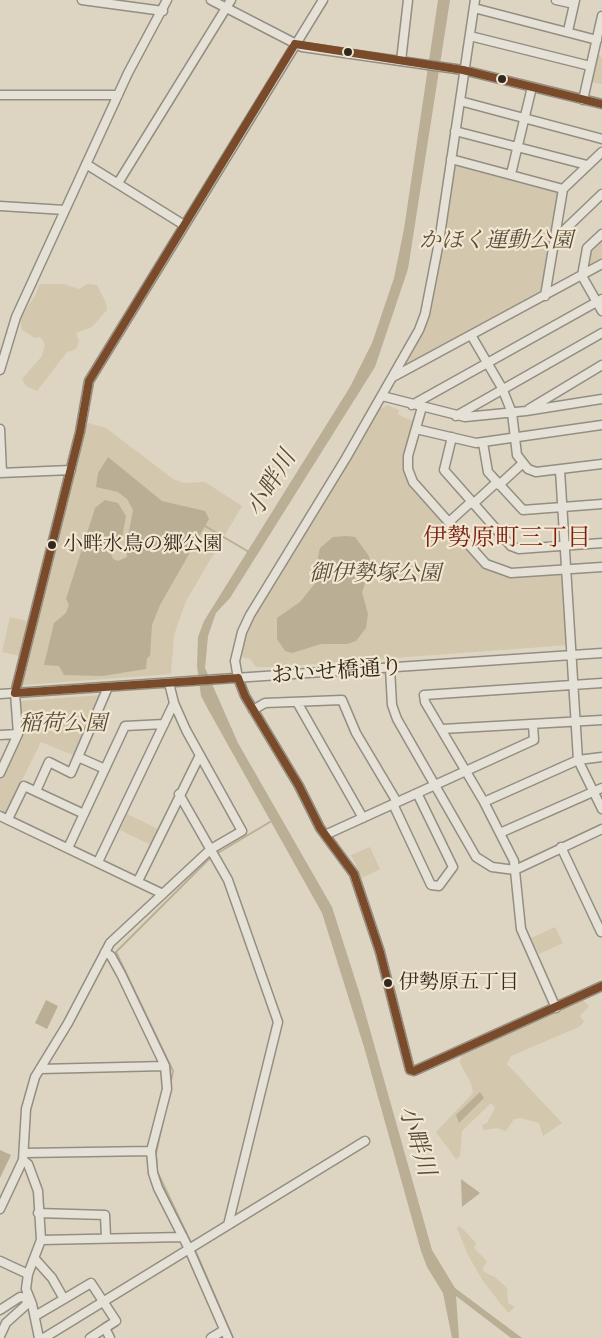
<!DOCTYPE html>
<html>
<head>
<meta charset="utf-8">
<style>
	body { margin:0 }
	canvas { display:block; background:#ddd5c2 }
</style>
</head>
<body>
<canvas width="602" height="1338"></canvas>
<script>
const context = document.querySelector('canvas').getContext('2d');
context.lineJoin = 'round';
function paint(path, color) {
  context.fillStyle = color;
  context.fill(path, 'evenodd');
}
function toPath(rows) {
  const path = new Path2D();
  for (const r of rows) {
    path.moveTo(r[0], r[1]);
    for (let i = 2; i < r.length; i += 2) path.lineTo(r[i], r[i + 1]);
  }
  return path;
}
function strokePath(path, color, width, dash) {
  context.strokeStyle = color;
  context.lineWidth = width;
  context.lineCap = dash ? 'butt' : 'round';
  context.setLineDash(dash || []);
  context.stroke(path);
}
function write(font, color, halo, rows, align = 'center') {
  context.font = font + ' "Old Standard TT","Noto Serif JP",serif';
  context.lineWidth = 4.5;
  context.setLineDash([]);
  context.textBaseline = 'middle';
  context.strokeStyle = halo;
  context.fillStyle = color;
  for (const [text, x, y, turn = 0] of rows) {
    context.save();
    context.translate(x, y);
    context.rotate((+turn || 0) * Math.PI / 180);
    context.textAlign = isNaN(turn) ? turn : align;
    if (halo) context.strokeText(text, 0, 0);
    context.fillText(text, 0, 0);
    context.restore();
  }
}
paint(toPath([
	[598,54,602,58,602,84,592,82],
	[455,164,559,190,542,293,401,372,431,313],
	[602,239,602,259,587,268,588,250],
	[43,284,64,284,79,289,87,284,97,285,106,303,107,310,92,327,76,333,79,341,76,349,67,352,37,391,26,386,22,379,42,356,45,344,40,337,35,338,22,330,20,319,36,294,39,285],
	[387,405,399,410,398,414,403,417,413,421,409,439,413,488,446,527,486,567,501,575,517,576,563,572,569,645,273,667,256,667,250,659,242,657,245,634,257,607,320,508,375,412],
	[88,423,106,428,173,479,184,483,205,482,242,506,186,601,174,635,171,674,23,685,21,682,84,427],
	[10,617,27,621,19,656,2,652],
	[101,695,75,756,41,742,5,815,0,812,0,780,21,734,19,706,22,701],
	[127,814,158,829,151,845,120,830],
	[370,847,380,869,362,878,351,855],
	[555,927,563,943,539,954,531,938],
	[583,1000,589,1006,580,1016,584,1022,579,1027,511,1056,507,1064,562,1123,543,1136,539,1123,520,1118,514,1119,506,1131,497,1128,484,1130,482,1125,487,1123,495,1108,491,1103,462,1131,460,1156,456,1159,436,1132,473,1093,471,1083,460,1063,461,1054],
	[460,1226,476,1243,474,1248,487,1261,482,1269,486,1273,495,1277,507,1288,508,1303,515,1307,508,1313,483,1281,468,1255,457,1228]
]), '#d3c7ad');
paint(toPath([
	[438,0,450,0,408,269,375,367,230,598,216,613,208,636,205,668,238,743,332,907,361,998,432,1250,455,1288,522,1338,511,1338,456,1296,459,1338,452,1338,443,1293,427,1267,421,1251,364,1047,322,913,209,711,201,696,197,666,198,637,204,621,350,387,372,343,394,278,404,229],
	[108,457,162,501,205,511,209,519,160,605,152,625,150,656,147,658,146,669,102,676,64,675,59,666,44,665,54,623,66,613,69,605,66,599,95,508,105,500,118,503,126,516,122,538,112,549,111,554,113,559,118,561,127,557,126,547,133,510,127,499,118,492,96,487,98,473],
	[347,536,355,537,369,556,371,566,362,592,368,614,366,628,356,641,347,644,321,644,292,653,285,651,277,639,277,618,300,602,317,581,320,572,318,557,320,548,333,537],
	[46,1000,58,1006,47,1029,35,1023],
	[480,1092,484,1098,459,1123,456,1115],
	[0,1150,11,1155,0,1178],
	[461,1179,480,1193,462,1207]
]), '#baae95');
strokePath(toPath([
	[205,526,249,552],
	[216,854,270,822],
	[192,1245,157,1171,156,1154,173,1071,116,952,211,857],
	[195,1250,233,1338]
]), '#baae95', 2);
const minor = toPath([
	[82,0,163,11],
	[211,0,302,47,463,70,602,104],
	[475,0,439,242,425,314,419,330,346,458,250,615,242,632,235,661,238,678,245,696,299,786,320,828,354,874,380,952,410,1070,414,1071,602,986],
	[556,0,574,4],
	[474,8,597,40],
	[568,31,575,0],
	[470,36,590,66],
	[401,61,408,0],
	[0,95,118,95],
	[583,100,602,16],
	[460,101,602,139],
	[455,131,587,165],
	[451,159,563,189],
	[86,164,184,225],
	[511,174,532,87],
	[118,183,231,0],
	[0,206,65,210],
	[602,234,587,248,582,276,602,311],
	[555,239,602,194],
	[545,296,563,189,602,152],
	[471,335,502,388,512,413,517,455,528,469,536,472,602,464],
	[0,370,16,317,128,73,167,0],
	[393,377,602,264],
	[382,396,465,417,526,411,602,399],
	[412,405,602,299],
	[422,407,408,456,408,469,413,482,486,564,511,573,602,567],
	[529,409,602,365],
	[456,416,602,333],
	[0,429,2,473],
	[416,429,476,443,602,425],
	[452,437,444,470,511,546,519,549,602,543],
	[483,443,488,472,523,510,602,504],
	[560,470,578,760,602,809],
	[0,473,71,470],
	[499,485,523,463],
	[473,504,497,482],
	[449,522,471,502],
	[390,668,392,705,397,719,476,857,492,867,515,870,602,829],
	[0,694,602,653],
	[297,702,363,818],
	[253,710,265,703,342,700,356,733,397,802],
	[442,729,602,720],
	[0,735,18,734],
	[105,769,78,757,108,687],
	[0,773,18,734,15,693,80,432,89,381,323,0],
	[36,791,49,762,71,773,78,757],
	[179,794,228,880,278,1022,228,1225],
	[484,802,578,760,602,757],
	[393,804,431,885,439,886,453,867,417,793],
	[0,816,163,894],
	[8,819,24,786,84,814],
	[500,833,602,788],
	[325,835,534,740,533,725],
	[561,847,601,932],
	[68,848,125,726,164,724],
	[98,862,174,703],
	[138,881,200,755],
	[105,952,111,956,121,974,165,1066,167,1089,151,1151,153,1173,158,1188,189,1249,228,1338],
	[556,1008,521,929,514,861,484,802,425,702,424,695,602,683],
	[40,1069,165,1066],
	[24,1153,151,1151],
	[23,1160,28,1164,38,1191,41,1240,28,1274,26,1289,32,1304,39,1338],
	[0,1209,23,1160,26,1109,35,1077,68,1023,110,943,211,849,242,831,186,730,174,703,169,683],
	[38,1213,105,1215,106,1238],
	[41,1240,183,1237],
	[35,1259,52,1278,64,1299,91,1283,116,1321,105,1328,110,1338],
	[0,1261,28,1274],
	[0,1310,20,1297,28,1298],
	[35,1316,64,1299],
	[0,1336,6,1323,26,1305,28,1298],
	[44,1338,365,1141],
	[90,1338,105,1328],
	[211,1338,224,1330]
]);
strokePath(minor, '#938e82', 11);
strokePath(minor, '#e5e1d7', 8);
strokePath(toPath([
	[295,44,463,70,602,104],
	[238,678,245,696,299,786,320,828,354,874,380,952,410,1070,414,1071,602,986],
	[15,693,80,432,89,381,295,44],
	[15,693,238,678]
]), '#7a4b2a', 8);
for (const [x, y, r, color] of [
	[348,52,5,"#33281e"],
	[502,79,5,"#33281e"],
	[52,545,5,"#33281e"],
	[388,983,5,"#33281e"]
]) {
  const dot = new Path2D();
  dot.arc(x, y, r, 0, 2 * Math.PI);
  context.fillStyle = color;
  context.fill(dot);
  strokePath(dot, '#f1e7d0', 2);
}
write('20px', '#33281e', '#f1e7d0', [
	["小畔水鳥の郷公園",63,545],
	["伊勢原五丁目",399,983]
], 'left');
write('italic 22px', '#594d3e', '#f1e7d0', [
	["かほく運動公園",496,241],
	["御伊勢塚公園",375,574],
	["稲荷公園",63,724]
]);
write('22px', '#33281e', '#f1e7d0', [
	["おいせ橋通り",337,672,-4]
]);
write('italic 24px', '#574b3c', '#f1e7d0', [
	["小畔川",272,484,-59],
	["小畔川",416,1141,73]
]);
write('24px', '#7a1f14', '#f1e7d0', [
	["伊勢原町三丁目",507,539]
]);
</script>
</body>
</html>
